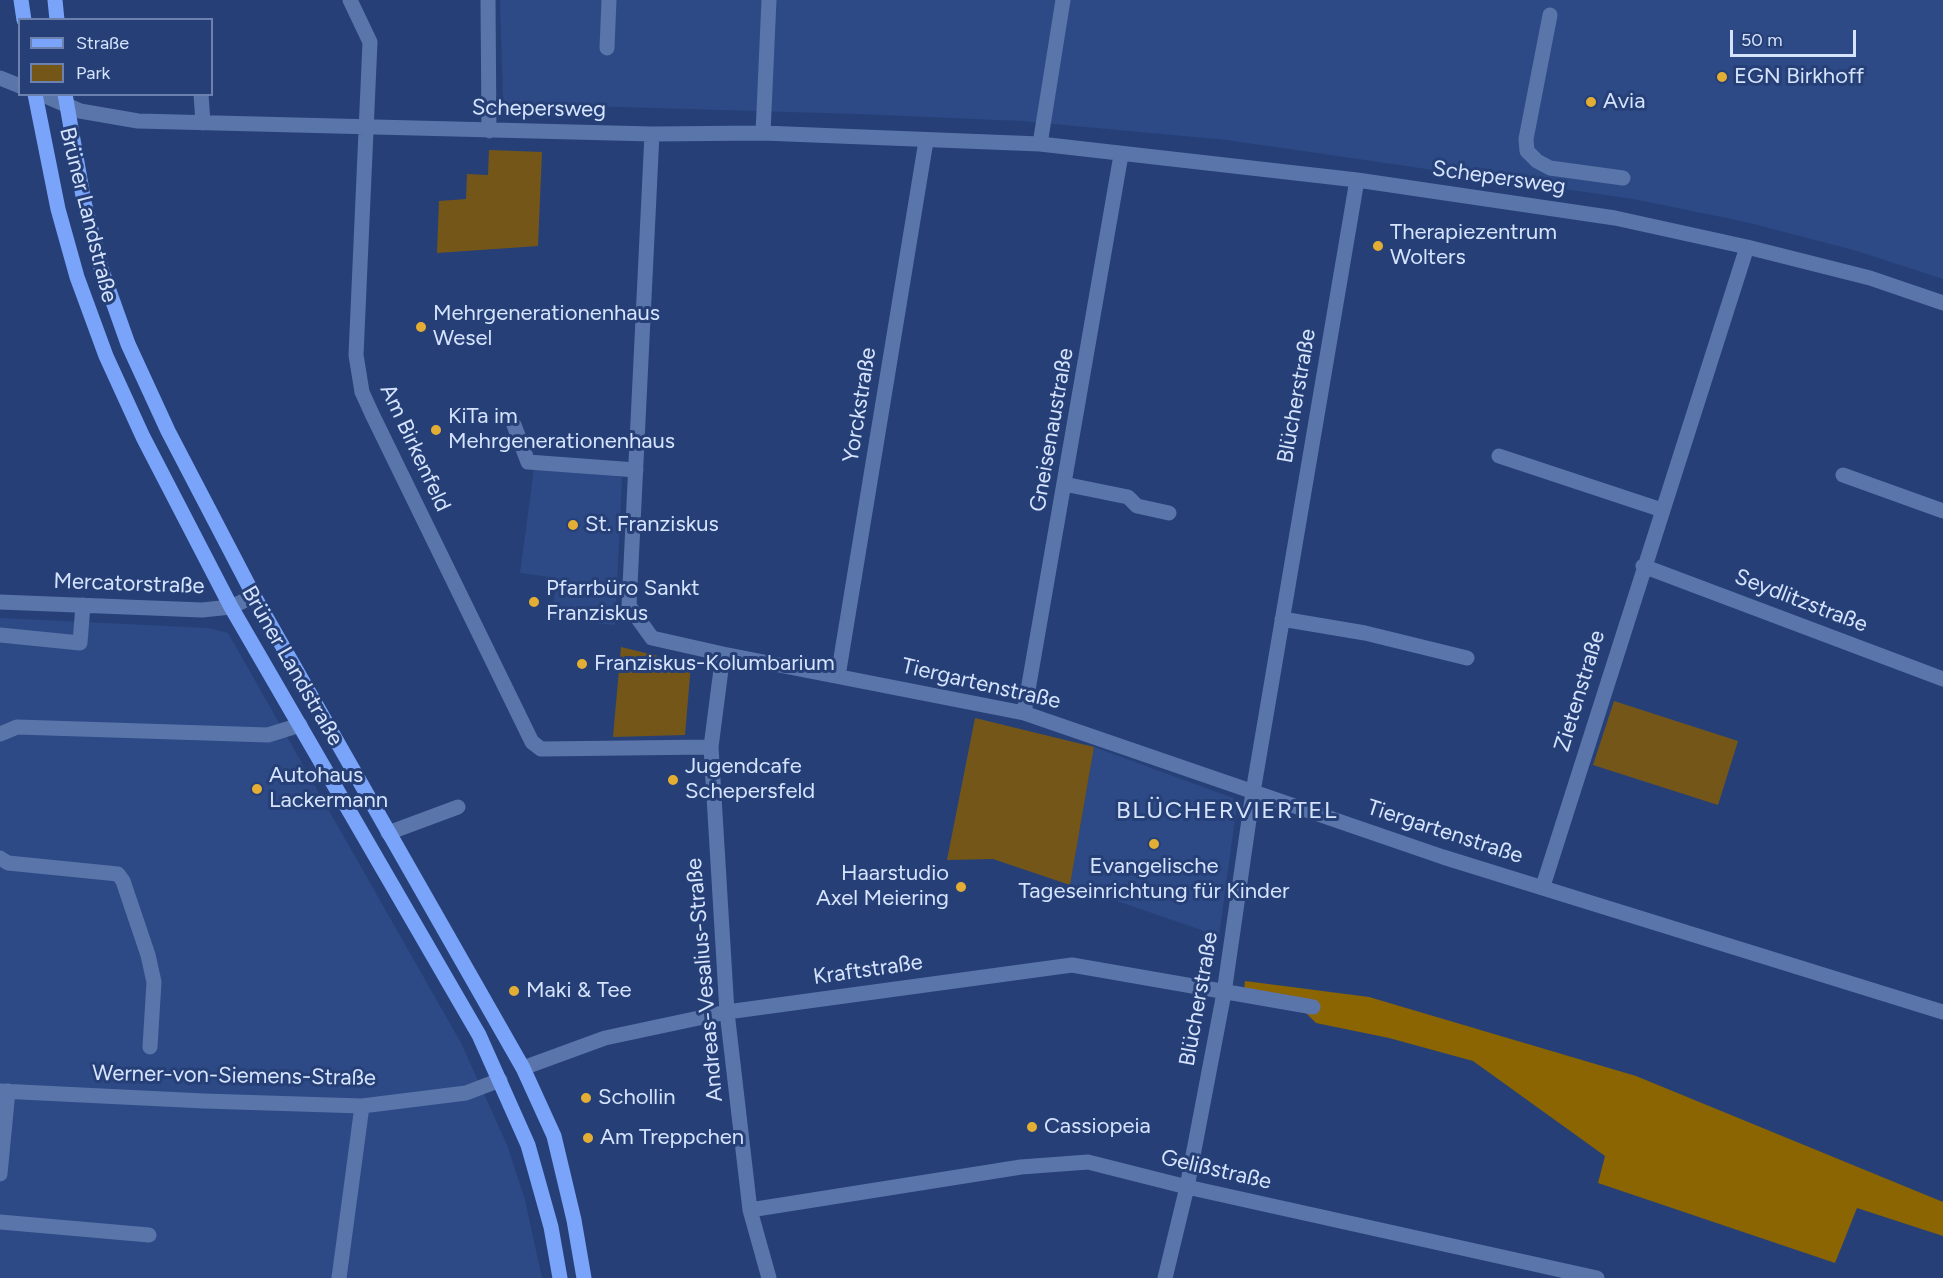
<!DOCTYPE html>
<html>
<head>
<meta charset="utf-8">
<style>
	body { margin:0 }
	#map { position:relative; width:1943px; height:1278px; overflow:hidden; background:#264077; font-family:Figtree,sans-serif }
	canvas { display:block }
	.legend { position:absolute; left:18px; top:18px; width:195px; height:78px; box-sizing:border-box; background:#264077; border:2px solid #6c81ad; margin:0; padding:8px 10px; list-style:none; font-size:18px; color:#d5e3fd }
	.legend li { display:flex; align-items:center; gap:12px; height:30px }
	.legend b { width:30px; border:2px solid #6c81ad }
	.scale { position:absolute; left:1730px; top:30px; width:126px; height:27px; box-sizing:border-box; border:3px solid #d5e3fd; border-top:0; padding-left:8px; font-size:18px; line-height:21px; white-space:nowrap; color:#d5e3fd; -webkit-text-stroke:4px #264077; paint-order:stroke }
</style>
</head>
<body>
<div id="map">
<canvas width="1943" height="1278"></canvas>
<ul class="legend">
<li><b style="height:8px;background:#79a4f9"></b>Straße</li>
<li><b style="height:16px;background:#745718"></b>Park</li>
</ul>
<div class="scale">50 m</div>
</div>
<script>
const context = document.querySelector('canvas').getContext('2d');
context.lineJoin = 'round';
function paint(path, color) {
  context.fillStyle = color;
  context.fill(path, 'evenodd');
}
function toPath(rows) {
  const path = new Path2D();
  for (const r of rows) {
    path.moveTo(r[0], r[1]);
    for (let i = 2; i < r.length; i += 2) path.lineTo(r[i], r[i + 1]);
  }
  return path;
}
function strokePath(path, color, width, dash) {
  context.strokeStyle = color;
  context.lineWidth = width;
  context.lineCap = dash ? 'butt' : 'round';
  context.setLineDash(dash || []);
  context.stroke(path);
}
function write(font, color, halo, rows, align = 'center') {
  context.font = font + ' Figtree,sans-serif';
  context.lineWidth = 6;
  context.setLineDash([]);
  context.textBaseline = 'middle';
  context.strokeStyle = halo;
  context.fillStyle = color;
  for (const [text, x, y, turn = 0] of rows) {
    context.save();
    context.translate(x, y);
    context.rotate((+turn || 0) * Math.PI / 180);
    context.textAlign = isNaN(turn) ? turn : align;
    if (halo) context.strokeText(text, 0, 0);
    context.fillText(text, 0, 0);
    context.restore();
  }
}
paint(toPath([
	[500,0,1943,0,1943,279,1857,251,1746,222,1633,199,1227,140,1021,121,858,114,586,106,559,112,554,117,516,115,508,110,503,99],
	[534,469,622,477,615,625,552,618,557,578,520,573],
	[0,618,208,628,228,633,461,1043,507,1145,525,1200,542,1278,0,1278],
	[1094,747,1233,798,1237,804,1219,936,1070,885]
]), '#2d4a87');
paint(toPath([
	[489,150,542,152,538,246,437,253,439,201,466,199,467,174,488,175],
	[621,647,691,664,685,735,613,737],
	[1614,701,1738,741,1718,805,1593,765],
	[975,718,1094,747,1070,885,993,859,947,860]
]), '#745718');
paint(toPath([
	[1245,981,1369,997,1636,1076,1943,1202,1943,1236,1857,1208,1835,1263,1598,1183,1605,1156,1473,1061,1389,1038,1316,1023,1292,999,1244,991]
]), '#8a6501');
strokePath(toPath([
	[350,0,370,42,356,355,362,392,372,414,532,742,541,749,711,747],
	[488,0,489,131],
	[1550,15,1526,139,1527,151,1537,161,1550,168,1623,178],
	[607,48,609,0],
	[0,78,20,86],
	[41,94,80,111,138,121,652,134,763,133,1040,144,1357,180,1615,218,1747,247,1870,278,1943,303],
	[201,94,203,123],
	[763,133,769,0],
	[652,134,629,606,652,638,723,654,1024,713,1443,857,1943,1012],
	[1040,144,1063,0],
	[514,425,528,462,636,470],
	[1499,456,1662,510],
	[1843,475,1943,511],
	[1064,484,1128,497,1137,506,1169,513],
	[1643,566,1943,679],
	[0,602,202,610,231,607,254,596],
	[1282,619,1365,633,1467,658],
	[0,635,80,643,83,605],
	[723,654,711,747,727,1012,750,1210,769,1278],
	[838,676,926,141],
	[1024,713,1121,155],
	[0,734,17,727,268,735,300,725],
	[388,833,458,807],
	[0,858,8,863,118,874,123,881,148,955,154,982,150,1047],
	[1543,886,1747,247],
	[523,1068,605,1038,727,1012,1072,965,1313,1007],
	[0,1091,204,1101,362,1106,466,1093,500,1080],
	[0,1174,8,1091],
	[750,1210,1021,1167,1088,1162,1187,1187,1597,1278],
	[0,1222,149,1235],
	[339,1278,362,1106],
	[1165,1278,1187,1187,1224,993,1253,792,1357,180]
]), '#5a75a9', 15);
strokePath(toPath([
	[21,0,24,20],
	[55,0,57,20],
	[35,94,58,209,77,277,106,356,143,437,231,607,479,1035,528,1145,551,1227,560,1278],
	[65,94,84,202,101,268,128,344,168,431,254,596,523,1068,554,1136,574,1220,584,1278]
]), '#79a4f9', 15);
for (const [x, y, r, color] of [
	[1722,77,6,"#e4ae35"],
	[1591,102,6,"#e4ae35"],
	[1378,246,6,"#e4ae35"],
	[421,327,6,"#e4ae35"],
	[436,430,6,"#e4ae35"],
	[573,525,6,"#e4ae35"],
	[534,602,6,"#e4ae35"],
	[582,664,6,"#e4ae35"],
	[673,780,6,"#e4ae35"],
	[257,789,6,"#e4ae35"],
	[1154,844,6,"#e4ae35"],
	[961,887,6,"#e4ae35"],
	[514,991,6,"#e4ae35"],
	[586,1098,6,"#e4ae35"],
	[1032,1127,6,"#e4ae35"],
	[588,1138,6,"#e4ae35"]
]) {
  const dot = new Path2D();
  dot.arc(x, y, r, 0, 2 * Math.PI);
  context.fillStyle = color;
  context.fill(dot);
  strokePath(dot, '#264077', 2);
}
write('22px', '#d5e3fd', '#264077', [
	["EGN Birkhoff",1734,77],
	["Avia",1603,102],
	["Therapiezentrum",1390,233],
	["Wolters",1390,258],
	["Mehrgenerationenhaus",433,314],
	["Wesel",433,339],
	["KiTa im",448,417],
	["Mehrgenerationenhaus",448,442],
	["St. Franziskus",585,525],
	["Pfarrbüro Sankt",546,589],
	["Franziskus",546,614],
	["Franziskus-Kolumbarium",594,664],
	["Jugendcafe",685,767],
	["Schepersfeld",685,792],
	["Autohaus",269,776],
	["Lackermann",269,801],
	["Evangelische",1154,867,"center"],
	["Tageseinrichtung für Kinder",1154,892,"center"],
	["Haarstudio",949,874,"right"],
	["Axel Meiering",949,899,"right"],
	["Maki & Tee",526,991],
	["Schollin",598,1098],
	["Cassiopeia",1044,1127],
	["Am Treppchen",600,1138]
], 'left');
write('22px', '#d5e3fd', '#264077', [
	["Schepersweg",539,109,1],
	["Schepersweg",1499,178,8],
	["Brüner Landstraße",88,215,76],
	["Blücherstraße",1297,396,-80],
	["Yorckstraße",860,405,-81],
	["Gneisenaustraße",1052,430,-80],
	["Am Birkenfeld",415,448,65],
	["Mercatorstraße",129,584,2],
	["Seydlitzstraße",1801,601,21],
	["Brüner Landstraße",292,666,60],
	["Tiergartenstraße",981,684,13],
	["Zietenstraße",1580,691,-73],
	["Tiergartenstraße",1445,832,18],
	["Kraftstraße",868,970,-8],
	["Andreas-Vesalius-Straße",705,980,-95],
	["Blücherstraße",1199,999,-80],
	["Werner-von-Siemens-Straße",234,1076,1],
	["Gelißstraße",1216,1170,13]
]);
context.letterSpacing = '1.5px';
write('24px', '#d5e3fd', '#264077', [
	["BLÜCHERVIERTEL",1227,811]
]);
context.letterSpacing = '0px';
</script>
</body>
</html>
